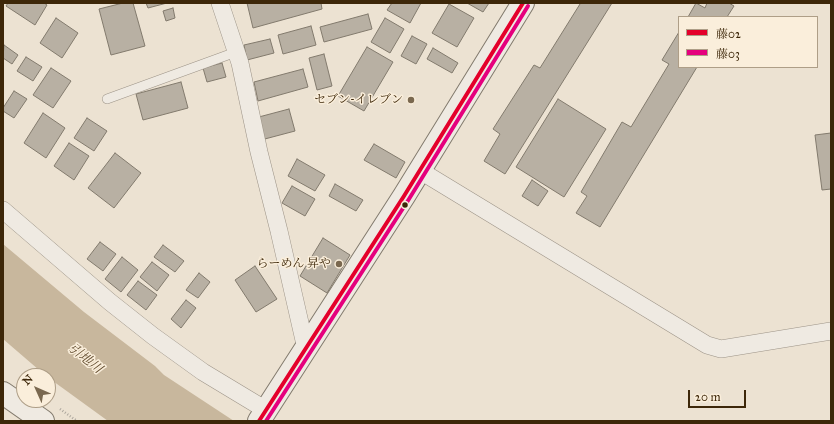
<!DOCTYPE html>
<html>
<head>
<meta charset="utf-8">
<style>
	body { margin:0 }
	#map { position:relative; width:834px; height:424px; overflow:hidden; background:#ece2d2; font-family:"IM FELL Great Primer","Noto Serif JP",serif }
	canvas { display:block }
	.frame { position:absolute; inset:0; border:4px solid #3d2709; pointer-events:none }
	.legend { position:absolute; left:678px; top:16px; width:140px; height:52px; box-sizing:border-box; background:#faeedb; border:1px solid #ae9e87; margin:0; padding:5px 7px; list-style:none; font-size:12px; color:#3d2709 }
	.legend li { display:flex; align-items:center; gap:8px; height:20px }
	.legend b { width:20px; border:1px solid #ae9e87 }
	.north { position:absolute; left:16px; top:368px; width:40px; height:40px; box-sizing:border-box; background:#faeedb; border:1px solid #ae9e87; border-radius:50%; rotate:315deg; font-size:11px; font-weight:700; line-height:16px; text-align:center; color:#3d2709 }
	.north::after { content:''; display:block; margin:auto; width:14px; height:18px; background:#7a684f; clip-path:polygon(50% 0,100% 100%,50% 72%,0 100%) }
	.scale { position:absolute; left:688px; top:390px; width:58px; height:18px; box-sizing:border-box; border:2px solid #3d2709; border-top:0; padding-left:5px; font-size:12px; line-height:14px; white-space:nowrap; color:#3d2709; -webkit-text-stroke:3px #faeedb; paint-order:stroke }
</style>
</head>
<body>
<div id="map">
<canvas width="834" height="424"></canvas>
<div class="frame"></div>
<ul class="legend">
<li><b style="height:5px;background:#e4002b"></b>藤02</li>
<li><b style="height:5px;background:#e5007d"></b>藤03</li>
</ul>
<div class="north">N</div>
<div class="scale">20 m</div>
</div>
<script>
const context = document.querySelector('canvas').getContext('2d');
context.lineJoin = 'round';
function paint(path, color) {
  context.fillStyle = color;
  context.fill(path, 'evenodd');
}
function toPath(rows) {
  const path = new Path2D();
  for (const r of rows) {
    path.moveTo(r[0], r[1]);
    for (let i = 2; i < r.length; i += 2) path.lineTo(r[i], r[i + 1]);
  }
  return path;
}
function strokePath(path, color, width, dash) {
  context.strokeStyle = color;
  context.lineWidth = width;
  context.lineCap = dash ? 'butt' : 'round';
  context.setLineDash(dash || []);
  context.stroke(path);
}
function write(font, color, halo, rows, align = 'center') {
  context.font = font + ' "IM FELL Great Primer","Noto Serif JP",serif';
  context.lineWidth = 3;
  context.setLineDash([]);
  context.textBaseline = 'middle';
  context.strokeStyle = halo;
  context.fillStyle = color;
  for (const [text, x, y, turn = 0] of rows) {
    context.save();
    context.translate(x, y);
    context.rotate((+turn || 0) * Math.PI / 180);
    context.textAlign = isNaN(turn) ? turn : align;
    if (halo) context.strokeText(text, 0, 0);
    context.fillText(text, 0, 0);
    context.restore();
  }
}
paint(toPath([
	[3,244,84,312,155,366,164,375,234,421,108,421,46,376,3,339]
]), '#c8b79d');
const building = toPath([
	[8,3,44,3,47,5,35,25,6,6,8,3],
	[123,3,133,3,145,46,111,55,99,9,123,3],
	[146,3,167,3,148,8,146,3],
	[247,3,321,3,322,9,253,28,247,3],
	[392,3,421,3,410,23,387,10,392,3],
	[467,3,489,3,483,12,467,3],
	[579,3,612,3,505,174,484,161,500,134,493,129,534,65,540,68,580,4,579,3],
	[696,3,705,8,707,3,729,3,734,6,727,17,688,17,696,3],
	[449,4,474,18,457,47,432,33,449,4],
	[173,8,175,18,166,21,163,11,173,8],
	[368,14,372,29,324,42,320,27,368,14],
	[56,18,78,33,62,58,40,43,56,18],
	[385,18,404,29,390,53,371,42,385,18],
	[311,26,316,45,283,54,278,35,311,26],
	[679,32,679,67,697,67,600,227,576,213,587,196,581,192,622,122,631,127,669,64,662,60,679,32],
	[412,36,427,44,416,64,401,56,412,36],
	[270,39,274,53,247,60,244,45,270,39],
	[4,45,18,55,12,64,3,58,4,45],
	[367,47,393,62,364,111,338,96,367,47],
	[433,48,458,63,452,73,427,59,433,48],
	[324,54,332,86,317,90,309,58,324,54],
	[26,57,42,67,33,81,17,71,26,57],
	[222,63,226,77,207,82,203,68,222,63],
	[51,68,71,81,53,108,33,95,51,68],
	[303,69,308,87,258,101,254,82,303,69],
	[181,82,188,108,143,120,136,94,181,82],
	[14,91,27,99,14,118,3,111,3,108,14,91],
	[558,99,606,129,564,197,516,167,558,99],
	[289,109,295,131,261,140,255,118,289,109],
	[43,113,65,128,46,158,24,143,43,113],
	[87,118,107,131,94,151,74,138,87,118],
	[831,133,831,189,822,190,815,135,831,133],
	[69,143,89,156,74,180,54,166,69,143],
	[374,144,405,162,396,178,364,160,374,144],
	[115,153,141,173,114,208,88,188,115,153],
	[297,159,325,175,315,191,288,176,297,159],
	[532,180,548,191,538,206,522,196,532,180],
	[335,184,363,200,356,211,329,196,335,184],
	[292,186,315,199,305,216,282,203,292,186],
	[323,238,350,255,327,293,300,276,323,238],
	[100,242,116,254,103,271,87,259,100,242],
	[163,245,184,261,175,272,154,257,163,245],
	[122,257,138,270,121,292,105,279,122,257],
	[152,262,169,275,157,291,140,277,152,262],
	[255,266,277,299,256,312,235,280,255,266],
	[199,273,210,282,198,298,186,290,199,273],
	[138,281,157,295,146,310,127,295,138,281],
	[186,300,196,308,181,328,171,319,186,300]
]);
paint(building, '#b8b0a3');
strokePath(building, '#827a6d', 1);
const lane = toPath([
	[107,99,236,52]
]);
const street = toPath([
	[220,3,240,63,259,152,279,231,306,349],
	[419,170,707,345,721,349,831,331],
	[3,210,110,302,153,336,203,372,266,410]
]);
const secondary = toPath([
	[3,393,43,421],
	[259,421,404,196,523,3]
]);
strokePath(lane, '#9c9387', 10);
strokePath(street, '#9c9387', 18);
strokePath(secondary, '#827a6d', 24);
strokePath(toPath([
	[60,409,77,421]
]), '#aca69d', 2.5, [1, 2]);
strokePath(lane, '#efeae2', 9);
strokePath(street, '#efeae2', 17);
strokePath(secondary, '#efeae2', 22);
strokePath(toPath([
	[259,421,404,196,523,3]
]), '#e4002b', 4);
strokePath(toPath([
	[266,421,409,199,528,6]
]), '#e5007d', 4);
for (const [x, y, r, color] of [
	[411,100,4,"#7a684f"],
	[405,205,3.5,"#3d2709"],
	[339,264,4,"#7a684f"]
]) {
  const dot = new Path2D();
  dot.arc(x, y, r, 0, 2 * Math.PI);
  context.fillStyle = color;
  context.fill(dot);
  strokePath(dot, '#faeedb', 1.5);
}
write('12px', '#3d2709', '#faeedb', [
	["セブン-イレブン",403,100],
	["らーめん 昇や",331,264]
], 'right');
write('italic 13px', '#624c2e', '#faeedb', [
	["引地川",85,359,39]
]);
</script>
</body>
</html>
